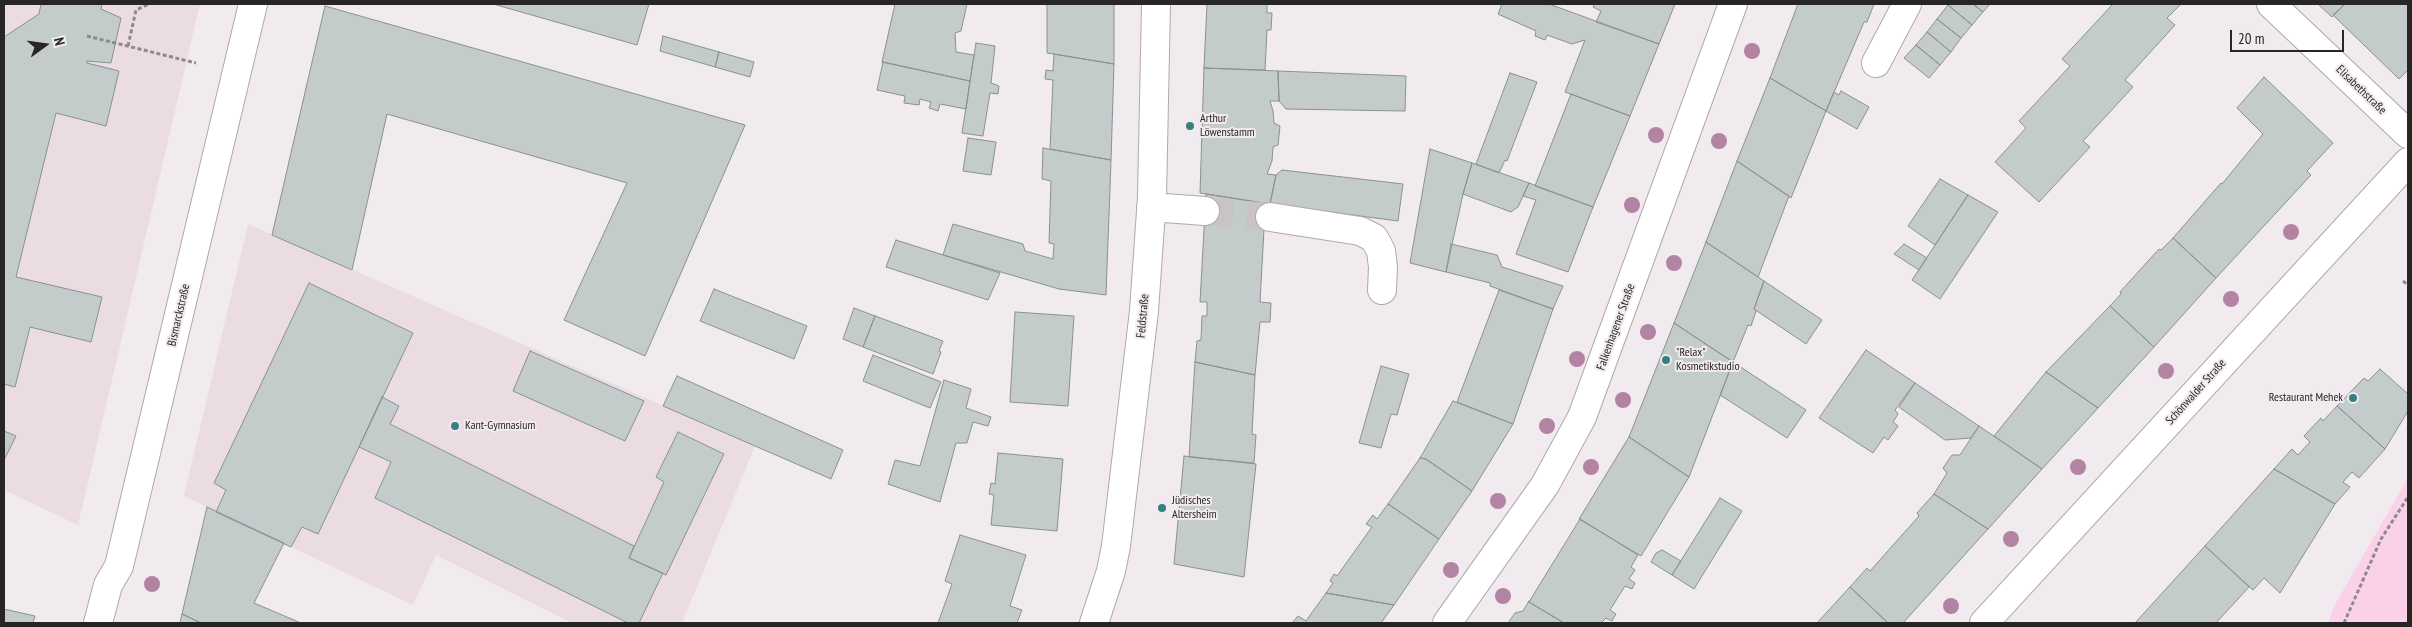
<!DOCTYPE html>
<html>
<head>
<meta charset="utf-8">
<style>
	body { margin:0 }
	#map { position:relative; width:2412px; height:627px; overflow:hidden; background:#f1eaee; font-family:"PT Sans Narrow",sans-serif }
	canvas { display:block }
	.frame { position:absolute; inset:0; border:5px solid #282526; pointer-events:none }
	.north { position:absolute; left:20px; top:20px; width:50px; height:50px; -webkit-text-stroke:4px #f1eaee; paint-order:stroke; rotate:76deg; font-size:14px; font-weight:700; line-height:20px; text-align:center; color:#282526 }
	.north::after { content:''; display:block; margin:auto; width:18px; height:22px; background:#282526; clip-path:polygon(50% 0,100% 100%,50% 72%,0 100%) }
	.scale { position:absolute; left:2230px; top:30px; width:114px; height:22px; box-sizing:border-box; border:2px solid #282526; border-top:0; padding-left:6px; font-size:15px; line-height:18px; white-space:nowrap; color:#282526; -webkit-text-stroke:4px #f1eaee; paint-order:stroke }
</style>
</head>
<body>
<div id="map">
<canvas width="2412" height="627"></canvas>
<div class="frame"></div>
<div class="north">N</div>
<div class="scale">20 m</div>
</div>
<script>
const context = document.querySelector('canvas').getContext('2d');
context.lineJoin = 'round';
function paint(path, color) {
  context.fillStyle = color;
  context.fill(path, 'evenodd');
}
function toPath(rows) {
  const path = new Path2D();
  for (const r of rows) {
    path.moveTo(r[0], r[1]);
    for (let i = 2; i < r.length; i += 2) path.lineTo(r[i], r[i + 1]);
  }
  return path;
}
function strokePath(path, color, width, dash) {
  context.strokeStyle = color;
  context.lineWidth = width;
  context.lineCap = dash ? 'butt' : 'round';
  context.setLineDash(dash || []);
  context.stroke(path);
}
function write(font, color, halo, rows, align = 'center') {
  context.font = font + ' "PT Sans Narrow",sans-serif';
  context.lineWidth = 4;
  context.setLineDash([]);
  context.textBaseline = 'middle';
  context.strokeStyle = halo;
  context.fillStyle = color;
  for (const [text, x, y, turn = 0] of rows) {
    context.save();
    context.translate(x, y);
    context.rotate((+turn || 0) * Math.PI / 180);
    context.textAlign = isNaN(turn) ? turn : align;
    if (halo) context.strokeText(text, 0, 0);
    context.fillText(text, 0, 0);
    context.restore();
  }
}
paint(toPath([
	[4,4,200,4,78,525,4,490],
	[248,224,755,446,682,623,572,623,436,555,413,605,184,496]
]), '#ebdce4');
paint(toPath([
	[2408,478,2408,623,2328,623,2333,608]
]), '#fbd1e9');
const building = toPath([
	[41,4,102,4,101,9,121,18,111,63,87,61,87,63,119,71,106,126,56,113,16,277,102,297,91,342,30,327,15,387,4,384,4,37,39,14,41,4],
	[493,4,649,4,637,45,493,4],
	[895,4,967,4,961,31,955,33,956,52,974,55,970,81,882,62,895,4],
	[1047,4,1114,4,1114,64,1047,53,1047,4],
	[1207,4,1267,4,1267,13,1272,13,1271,30,1267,30,1265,70,1204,68,1207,4],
	[1502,4,1549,4,1659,44,1630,116,1565,92,1585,40,1572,44,1547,35,1545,40,1535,36,1536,31,1498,14,1502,4],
	[1594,4,1675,4,1659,44,1596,22,1601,11,1593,7,1594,4],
	[1798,4,1874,4,1867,22,1864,22,1826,111,1770,78,1798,4],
	[1950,4,1973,4,1983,12,1972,25,1948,5,1950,4],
	[1973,4,1990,4,1983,12,1973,4],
	[2110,4,2181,4,2167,18,2175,25,2125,80,2133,87,2083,141,2090,147,2039,202,1995,162,2026,128,2019,121,2070,66,2062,59,2112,5,2110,4],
	[2318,4,2345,4,2332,17,2318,4],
	[2345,4,2408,4,2408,70,2399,79,2333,15,2345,4],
	[1948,5,1972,25,1961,38,1937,19,1948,5],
	[325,6,745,125,645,356,564,320,627,183,387,114,352,270,272,235,325,6],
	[1937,19,1961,38,1951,52,1927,32,1937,19],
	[1927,32,1951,52,1940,65,1916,45,1927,32],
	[663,36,719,52,715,67,660,51,663,36],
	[976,43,995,46,991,83,999,86,998,94,990,93,983,136,962,133,976,43],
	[1916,45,1940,65,1929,78,1904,58,1916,45],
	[719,52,754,62,750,77,715,67,719,52],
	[1054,54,1114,64,1111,160,1050,149,1053,80,1045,79,1046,70,1053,71,1054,54],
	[883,62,970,81,966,109,940,104,938,111,929,108,931,102,920,99,919,105,904,103,905,96,877,90,883,62],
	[1204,68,1278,71,1279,101,1270,101,1273,111,1274,123,1280,126,1278,145,1273,147,1272,161,1267,174,1276,175,1270,204,1200,193,1204,68],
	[1278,71,1406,76,1405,111,1286,109,1279,101,1278,71],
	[1510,73,1537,82,1507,161,1505,160,1499,173,1476,164,1510,73],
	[2264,77,2333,143,2307,171,2311,175,2216,278,2173,238,2221,183,2222,184,2263,134,2237,108,2264,77],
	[1770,78,1826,111,1791,198,1737,161,1770,78],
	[1841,91,1869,107,1857,129,1826,111,1834,92,1839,95,1841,91],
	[1571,94,1630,116,1593,207,1535,186,1571,94],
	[968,138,996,142,991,175,963,171,968,138],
	[1043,148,1111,160,1106,295,1059,289,943,255,953,224,1023,244,1025,251,1053,259,1054,244,1049,243,1051,181,1042,179,1043,148],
	[1430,149,1472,163,1463,194,1446,272,1410,263,1430,149],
	[1737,161,1789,196,1758,277,1706,242,1737,161],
	[1472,163,1529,183,1518,207,1511,212,1463,194,1472,163],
	[1282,170,1403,184,1398,221,1270,204,1276,175,1282,170],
	[1940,179,1968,195,1935,245,1908,226,1940,179],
	[1529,183,1593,207,1568,272,1516,254,1536,200,1523,196,1529,183],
	[1206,194,1270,204,1269,229,1264,229,1260,302,1271,303,1270,322,1260,322,1255,375,1195,362,1197,341,1201,340,1202,316,1207,316,1207,302,1200,302,1206,194],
	[1968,195,1998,212,1940,299,1912,280,1968,195],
	[2173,238,2216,278,2154,347,2110,306,2121,294,2120,292,2159,249,2161,250,2173,238],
	[896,240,1000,273,988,300,886,267,896,240],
	[1706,242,1764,281,1754,309,1756,311,1751,326,1748,325,1733,362,1674,323,1706,242],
	[1451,244,1497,255,1502,267,1563,286,1553,309,1490,286,1490,283,1446,272,1451,244],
	[1904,244,1927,258,1919,270,1894,254,1904,244],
	[1764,281,1822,320,1806,344,1754,309,1764,281],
	[309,283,413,333,318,534,302,527,291,547,216,512,226,490,214,483,309,283],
	[714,289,807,326,794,359,700,321,714,289],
	[1499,290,1553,309,1513,424,1457,402,1499,290],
	[2110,306,2154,347,2098,408,2046,372,2110,306],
	[854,308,875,316,863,347,843,339,854,308],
	[1015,312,1074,316,1068,406,1010,402,1015,312],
	[875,316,943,341,939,351,941,352,933,374,863,347,875,316],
	[1674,323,1733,362,1689,477,1629,437,1674,323],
	[1866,350,1915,383,1895,410,1898,414,1893,422,1898,426,1888,440,1884,437,1873,453,1819,418,1866,350],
	[530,351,644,401,625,441,513,391,530,351],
	[873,355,941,382,930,408,863,381,873,355],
	[1195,362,1255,375,1252,434,1256,435,1254,463,1189,457,1195,362],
	[1733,362,1806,410,1787,438,1720,395,1733,362],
	[1381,366,1409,374,1397,415,1391,414,1381,448,1359,443,1381,366],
	[2380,369,2408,394,2408,411,2385,449,2337,406,2364,378,2368,381,2380,369],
	[2046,372,2098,408,2042,469,1994,436,2046,372],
	[677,376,843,450,831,479,663,406,677,376],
	[944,380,971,389,966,408,991,417,988,426,973,422,967,443,956,443,940,502,888,484,895,460,920,466,944,380],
	[1915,383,1979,426,1971,438,1945,440,1899,407,1915,383],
	[382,397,399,406,390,424,634,546,629,558,663,573,639,623,628,623,375,498,391,462,359,447,382,397],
	[1453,401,1513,424,1472,491,1426,459,1420,458,1453,401],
	[2337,406,2385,449,2359,478,2352,472,2343,482,2350,487,2335,504,2274,469,2292,449,2298,455,2310,442,2304,436,2321,418,2323,421,2337,406],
	[1979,426,2042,469,1988,529,1934,494,1947,473,1943,468,1952,455,1960,455,1979,426],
	[4,431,16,436,4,460,4,431],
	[678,432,724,454,666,575,629,558,664,482,656,477,678,432],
	[1629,437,1689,477,1641,556,1579,519,1629,437],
	[998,453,1063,459,1057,531,991,525,994,495,989,494,991,483,995,484,998,453],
	[1184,456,1256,464,1244,577,1174,564,1184,456],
	[1420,458,1426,459,1472,491,1439,539,1388,504,1420,458],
	[2274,469,2335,504,2280,593,2264,578,2253,590,2205,546,2274,469],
	[1934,494,1988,529,1903,623,1888,623,1850,587,1867,568,1870,571,1919,516,1917,513,1934,494],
	[1720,498,1742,511,1694,589,1672,575,1720,498],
	[1388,504,1439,539,1394,605,1326,593,1333,583,1330,581,1334,574,1337,576,1372,527,1366,524,1373,515,1377,519,1388,504],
	[207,507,284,543,254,603,301,623,201,623,182,614,207,507],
	[1580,519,1638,555,1631,567,1635,570,1629,579,1635,583,1632,589,1625,586,1610,610,1616,614,1612,621,1606,618,1601,623,1564,623,1529,602,1580,519],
	[960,535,1026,555,1010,606,1022,610,1017,623,938,623,952,584,945,581,960,535],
	[2205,546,2249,587,2216,623,2135,623,2205,546],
	[1662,550,1681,561,1672,575,1651,562,1656,553,1662,550],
	[1850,587,1888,623,1817,623,1850,587],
	[1326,593,1394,605,1381,623,1292,623,1298,616,1306,621,1326,593],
	[1529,601,1529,602,1564,623,1508,623,1515,613,1523,611,1529,601],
	[4,609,35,616,33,623,4,623,4,609],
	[182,614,201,623,180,623,182,614]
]);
paint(building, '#c3cccb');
strokePath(building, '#899191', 1);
strokePath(toPath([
	[1205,211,1270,217]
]), '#c9c3c6', 28, [28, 14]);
const minor = toPath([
	[2271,4,2408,134],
	[1876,63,1907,4],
	[1151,207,1205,211],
	[1270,217,1360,231,1374,238,1381,251,1383,267,1382,290],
	[98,623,108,585,119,566,253,4],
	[1094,623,1111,571,1116,546,1144,311,1152,197,1156,4],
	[1447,623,1545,485,1582,417,1733,4],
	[1984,623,2408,162]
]);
strokePath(minor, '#afa8ac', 30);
strokePath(toPath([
	[87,36,196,63],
	[128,46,136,10,149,4],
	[2403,281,2408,285],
	[2344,623,2381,539,2408,497]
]), '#8e898c', 3, [4, 2.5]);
strokePath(minor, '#fff', 28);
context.fillStyle = '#b283a2';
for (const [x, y] of [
	[1752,51],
	[1656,135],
	[1719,141],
	[1632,205],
	[2291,232],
	[1674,263],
	[2231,299],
	[1648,332],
	[1577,359],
	[2166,371],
	[1623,400],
	[1547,426],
	[1591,467],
	[2078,467],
	[1498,501],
	[2011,539],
	[1451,570],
	[152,584],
	[1503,596],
	[1951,606]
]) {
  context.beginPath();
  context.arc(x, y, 8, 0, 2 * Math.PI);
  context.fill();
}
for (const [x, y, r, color] of [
	[1190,126,5,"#378080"],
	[1666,360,5,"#378080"],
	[2353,398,5,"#378080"],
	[455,426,5,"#378080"],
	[1162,508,5,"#378080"]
]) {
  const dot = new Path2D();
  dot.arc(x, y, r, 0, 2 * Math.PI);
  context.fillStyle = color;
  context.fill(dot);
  strokePath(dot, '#f1eaee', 2);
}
write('12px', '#282526', '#f1eaee', [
	["Elisabethstraße",2361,90,44],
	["Bismarckstraße",179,315,-77],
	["Feldstraße",1143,316,-85],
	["Falkenhagener Straße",1616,327,-70],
	["Schönwalder Straße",2196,392,-48]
]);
write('12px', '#282526', '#f1eaee', [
	["Arthur",1200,119],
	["Löwenstamm",1200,133],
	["\"Relax\"",1676,353],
	["Kosmetikstudio",1676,367],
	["Restaurant Mehek",2343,398,"right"],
	["Kant-Gymnasium",465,426],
	["Jüdisches",1172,501],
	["Altersheim",1172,515]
], 'left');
</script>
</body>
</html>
